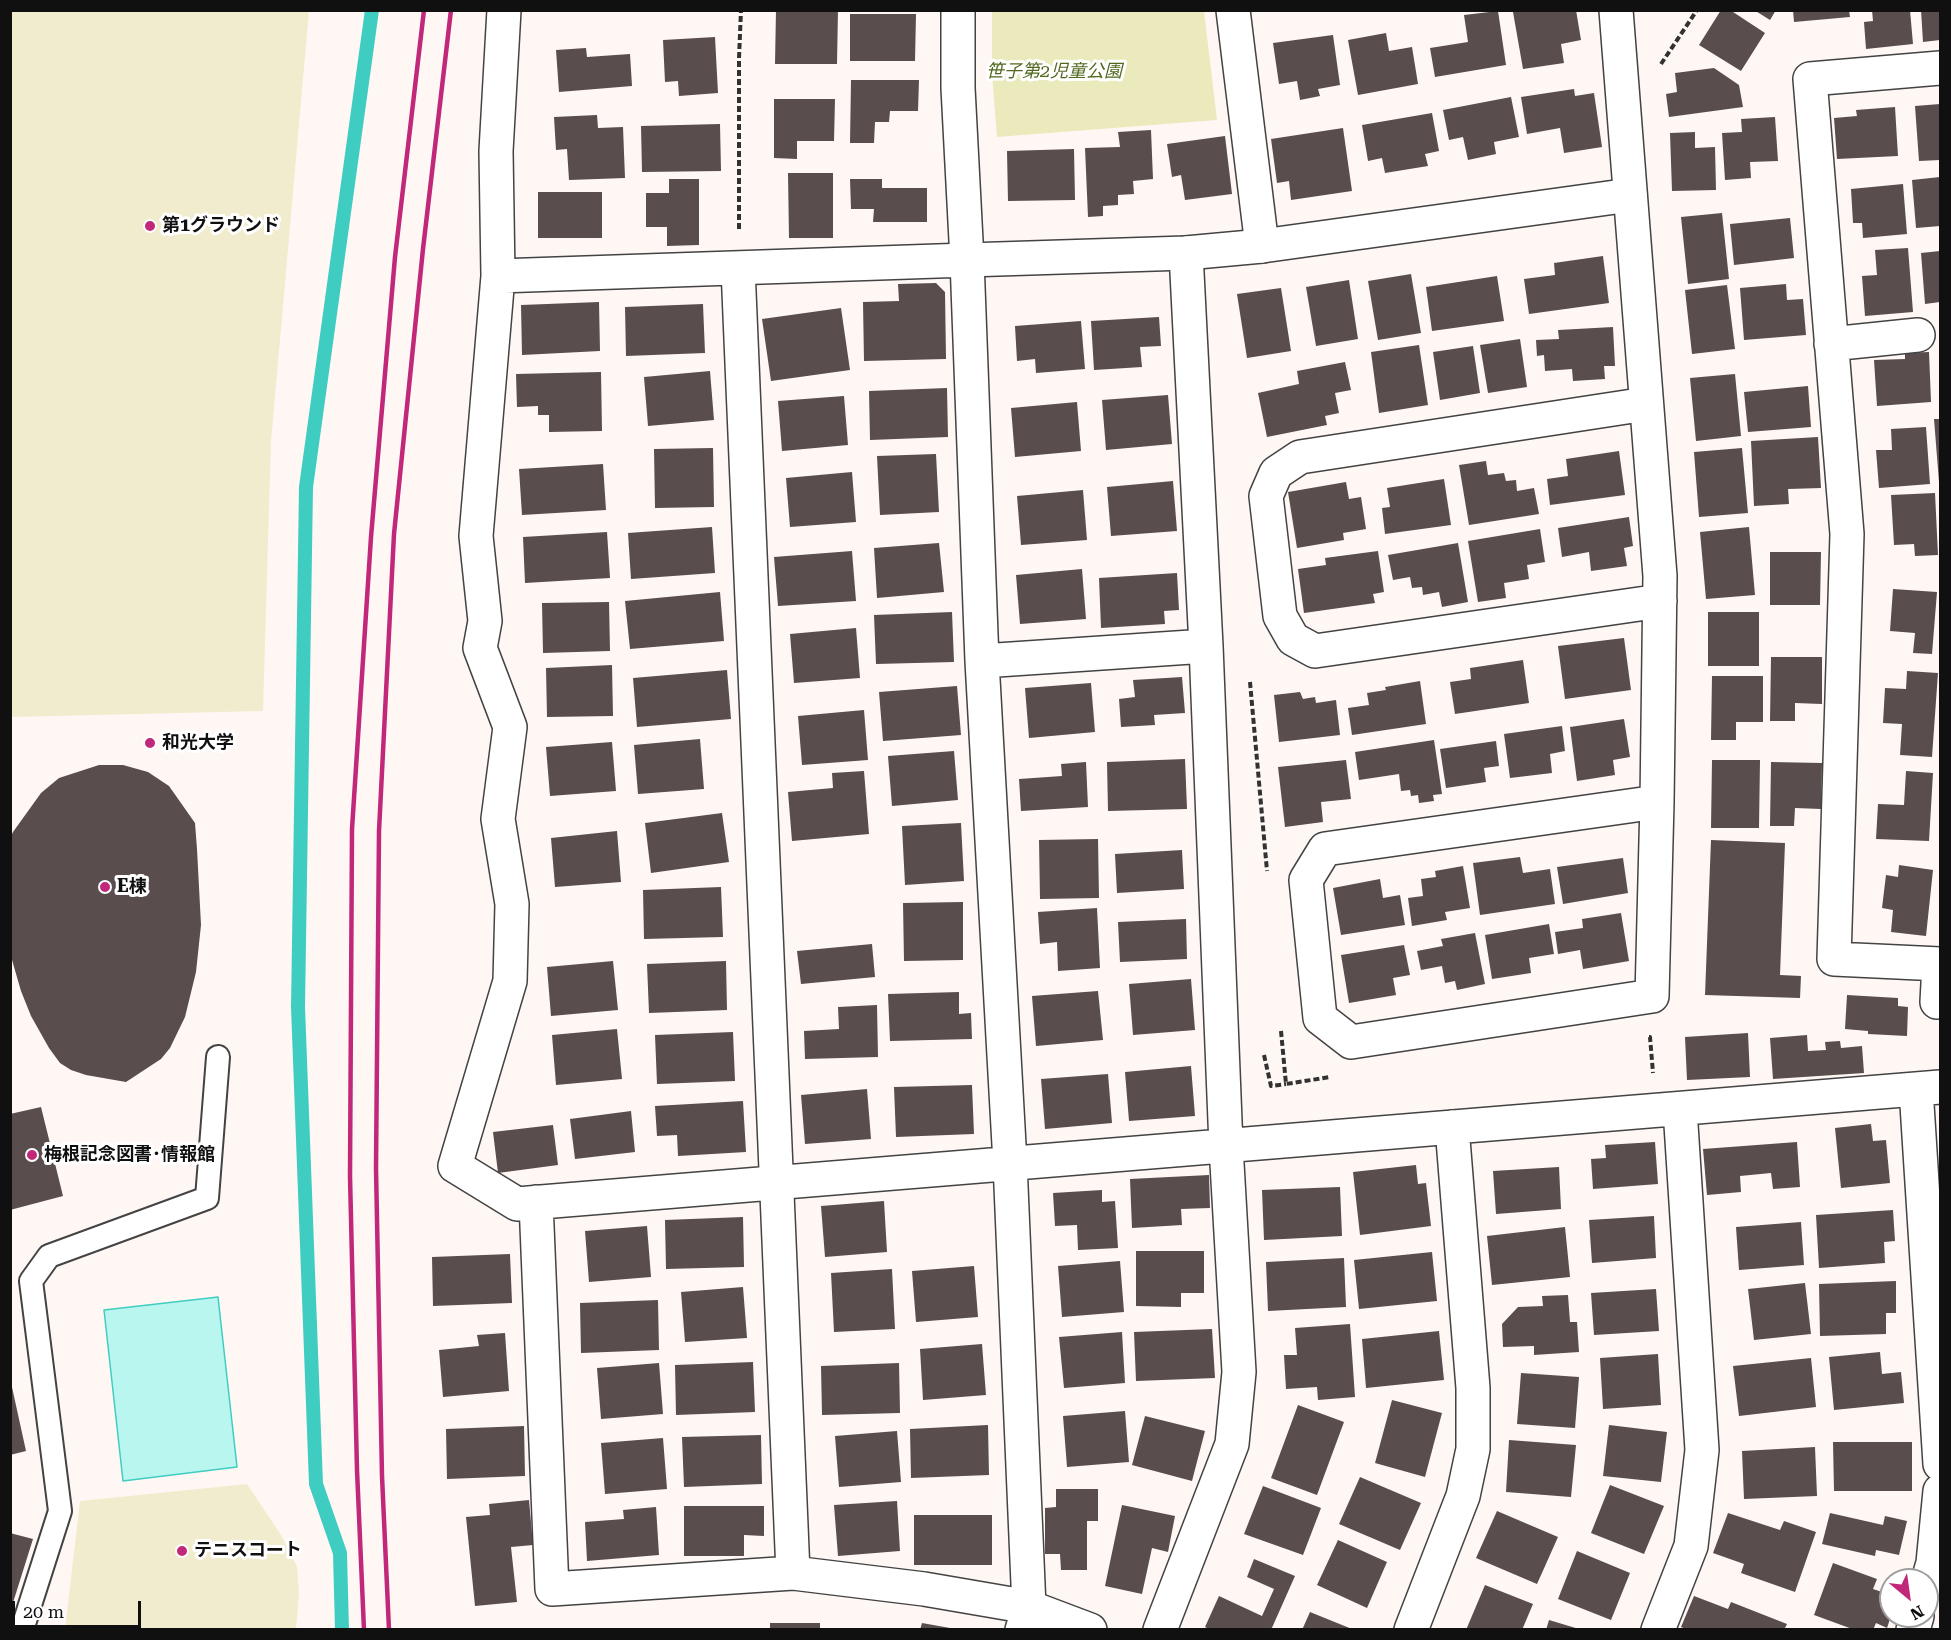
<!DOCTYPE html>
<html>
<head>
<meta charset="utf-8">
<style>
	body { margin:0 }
	#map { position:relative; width:1951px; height:1640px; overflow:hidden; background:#fff7f4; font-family:"Roboto Serif",serif }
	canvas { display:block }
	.frame { position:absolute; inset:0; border:12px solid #101010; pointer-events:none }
	.north { position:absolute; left:1879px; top:1568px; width:60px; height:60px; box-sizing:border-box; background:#fff; border:2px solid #9f9f9f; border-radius:50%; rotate:151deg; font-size:16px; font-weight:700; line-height:24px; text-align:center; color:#101010 }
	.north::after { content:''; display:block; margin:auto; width:21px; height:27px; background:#c1287a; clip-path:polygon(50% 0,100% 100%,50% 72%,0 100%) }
	.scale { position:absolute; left:12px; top:1601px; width:129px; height:27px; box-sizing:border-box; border:3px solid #101010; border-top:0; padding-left:8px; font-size:18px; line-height:21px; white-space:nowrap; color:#101010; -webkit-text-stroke:4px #fff; paint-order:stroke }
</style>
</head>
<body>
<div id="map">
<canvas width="1951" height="1640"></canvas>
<div class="frame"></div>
<div class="north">N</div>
<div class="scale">20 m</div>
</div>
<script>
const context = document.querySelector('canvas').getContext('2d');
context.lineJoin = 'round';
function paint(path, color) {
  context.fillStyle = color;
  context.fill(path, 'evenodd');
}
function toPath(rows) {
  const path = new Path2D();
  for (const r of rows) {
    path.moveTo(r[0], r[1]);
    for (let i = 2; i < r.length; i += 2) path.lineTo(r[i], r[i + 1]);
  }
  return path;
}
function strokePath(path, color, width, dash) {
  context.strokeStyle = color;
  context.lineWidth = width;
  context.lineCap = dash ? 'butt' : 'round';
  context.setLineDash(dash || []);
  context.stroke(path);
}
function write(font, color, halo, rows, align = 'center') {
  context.font = font + ' "Roboto Serif","Noto Sans JP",serif';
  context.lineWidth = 6;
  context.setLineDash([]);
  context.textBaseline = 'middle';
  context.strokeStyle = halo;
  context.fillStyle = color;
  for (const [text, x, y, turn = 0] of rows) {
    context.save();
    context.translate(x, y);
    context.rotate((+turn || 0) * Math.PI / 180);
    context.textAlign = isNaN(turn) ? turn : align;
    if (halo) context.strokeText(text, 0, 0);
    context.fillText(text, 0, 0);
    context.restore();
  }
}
paint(toPath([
	[992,11,1204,11,1217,120,997,137,992,74]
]), '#eaeabd');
paint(toPath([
	[10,11,309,11,271,442,263,711,11,717],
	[247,1484,281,1535,297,1567,299,1593,296,1629,65,1629,80,1501]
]), '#f1ecce');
const water = toPath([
	[218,1297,237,1467,123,1481,104,1310,218,1297]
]);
paint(water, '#b9f6ef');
strokePath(water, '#40cdc1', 1.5);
strokePath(toPath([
	[342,1630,340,1553,316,1484,298,1007,306,487,372,10]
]), '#40cdc1', 14);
paint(toPath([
	[776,10,838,10,837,64,775,64],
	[1521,10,1576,10,1581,40,1561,44,1564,63,1523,69,1513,12],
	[1721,10,1730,10,1765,33,1741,71,1699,45],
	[1754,10,1776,10,1770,20],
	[1793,10,1849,10,1850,17,1794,22],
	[1872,10,1910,10,1913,44,1866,49,1864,22,1873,21],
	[1921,10,1940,10,1940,40,1923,42],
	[1498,11,1506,65,1435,77,1430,48,1468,42,1464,15],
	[850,14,916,14,915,61,850,61],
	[1386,33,1389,51,1412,47,1418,84,1358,95,1348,40],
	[1333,35,1340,85,1318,89,1320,96,1300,100,1297,81,1279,84,1273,43],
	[715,37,718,93,679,96,678,81,665,82,663,40],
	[586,48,587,57,630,54,632,86,559,92,556,50],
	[1714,68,1739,85,1743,107,1669,117,1666,94,1677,92,1675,73],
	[851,80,919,80,918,111,890,111,889,122,875,122,874,143,850,143],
	[1574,89,1575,96,1594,93,1602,147,1564,153,1560,128,1527,134,1521,97],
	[1511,97,1519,137,1494,142,1496,154,1468,160,1463,137,1449,140,1443,110],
	[774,99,835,99,834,141,797,141,797,159,774,158],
	[1940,104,1940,160,1919,161,1915,106],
	[1895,107,1898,156,1837,159,1834,118,1857,116,1856,110],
	[1432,113,1439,151,1425,154,1428,166,1385,173,1382,158,1368,161,1362,125],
	[597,115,598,128,623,127,625,178,569,180,567,149,556,150,554,117],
	[1775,117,1778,161,1750,162,1751,178,1725,180,1722,133,1742,132,1741,119],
	[720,124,721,171,642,172,641,126],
	[1343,128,1352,191,1291,200,1289,181,1277,183,1271,139],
	[1151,130,1153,179,1133,181,1134,194,1118,195,1118,205,1103,206,1103,216,1088,217,1085,148,1120,147,1118,132],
	[1695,132,1695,148,1715,147,1716,190,1672,191,1670,133],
	[1225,136,1232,194,1185,200,1181,175,1172,177,1167,144],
	[1074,149,1075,200,1008,201,1007,151],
	[788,173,833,173,833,238,789,238],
	[1940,177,1940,226,1916,228,1912,180],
	[669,179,699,179,699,245,667,246,667,227,646,227,646,193,669,193],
	[850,179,882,179,882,188,927,188,927,222,873,222,874,209,851,209],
	[1903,184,1907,234,1863,238,1862,223,1853,223,1851,189],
	[538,192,602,192,602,238,538,238],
	[1722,213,1729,279,1688,284,1681,217],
	[1790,218,1794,258,1734,265,1730,224],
	[1908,248,1913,312,1865,316,1862,276,1877,275,1875,250],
	[1940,251,1940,302,1925,304,1921,253],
	[1603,256,1609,303,1529,314,1524,279,1555,275,1554,263],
	[1411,274,1421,333,1378,340,1368,281],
	[1497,276,1504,321,1432,331,1426,287],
	[1349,280,1358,339,1316,346,1306,287],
	[936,283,945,292,946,359,864,361,863,302,899,301,898,284],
	[1786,284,1787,300,1803,299,1806,335,1744,340,1740,288],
	[1727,285,1735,349,1692,354,1685,290],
	[1281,288,1291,351,1247,358,1237,294],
	[599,302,600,351,522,355,521,305],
	[703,304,705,353,626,356,625,307],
	[841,308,850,370,771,381,762,319],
	[1159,317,1161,346,1140,347,1142,367,1094,370,1091,321],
	[1081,321,1085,369,1036,373,1035,359,1017,361,1015,326],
	[1613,327,1615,366,1604,366,1605,379,1573,381,1572,369,1545,371,1544,355,1537,356,1536,340,1559,339,1558,330],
	[1520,339,1527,387,1488,393,1480,345],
	[1419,345,1428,405,1379,413,1371,352],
	[1473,346,1480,393,1440,400,1433,352],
	[1929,352,1931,402,1877,406,1874,360,1905,359,1905,353],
	[1345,362,1351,390,1335,393,1339,413,1325,416,1327,425,1267,437,1258,393,1299,384,1297,371],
	[710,371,714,420,648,426,644,377],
	[601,372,602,431,549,432,549,415,538,415,538,406,517,407,516,374],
	[1735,374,1741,436,1696,441,1690,378],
	[1808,386,1811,427,1748,432,1744,392],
	[947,388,948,437,870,440,869,391],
	[1168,395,1172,444,1106,450,1102,400],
	[844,396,848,445,782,451,778,401],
	[1077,402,1081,451,1015,457,1011,408],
	[1934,419,1940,419,1940,482,1939,482],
	[1926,427,1930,484,1879,488,1876,450,1892,450,1891,429],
	[1818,437,1821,488,1788,489,1789,504,1754,506,1751,441],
	[713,448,714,507,655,508,654,449],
	[1742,448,1748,513,1699,517,1694,452],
	[1619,451,1625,495,1550,505,1547,479,1568,476,1566,459],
	[936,454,939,512,880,515,877,456],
	[1486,461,1488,475,1504,473,1506,481,1516,480,1517,491,1534,488,1539,514,1469,525,1459,465],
	[603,464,606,510,522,515,519,469],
	[852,472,856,522,790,527,786,478],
	[1444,479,1451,525,1385,534,1382,508,1390,507,1387,488],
	[1173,481,1177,531,1111,536,1107,487],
	[1346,482,1349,499,1361,497,1366,529,1343,533,1344,540,1297,548,1288,492],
	[1083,490,1087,540,1021,545,1017,496],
	[1935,493,1938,555,1915,556,1914,544,1894,545,1891,495],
	[1629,517,1633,546,1624,548,1627,566,1591,571,1589,552,1562,557,1558,528],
	[712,527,715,573,631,579,628,533],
	[1749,527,1755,595,1706,599,1700,532],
	[1540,529,1545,562,1527,565,1529,579,1504,583,1506,598,1478,602,1468,541],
	[607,532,610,578,525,583,523,537],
	[939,543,944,592,877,598,874,548],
	[1458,543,1468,602,1442,607,1439,592,1423,595,1422,587,1412,588,1410,577,1393,580,1388,555],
	[852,551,856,601,778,606,774,557],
	[1378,551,1384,592,1373,594,1375,603,1304,613,1298,569,1326,565,1325,558],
	[1770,552,1821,552,1820,605,1770,605],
	[1082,569,1086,619,1020,624,1016,575],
	[1177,573,1179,610,1164,611,1165,624,1101,628,1099,578],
	[1893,589,1937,592,1932,654,1913,653,1915,633,1890,631],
	[720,592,724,641,630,649,625,601],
	[609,602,610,651,543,653,542,603],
	[952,612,954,662,876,664,874,615],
	[1708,612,1759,612,1759,666,1708,666],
	[856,628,860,678,794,683,790,634],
	[1624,638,1631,690,1565,699,1558,646],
	[1771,657,1822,657,1822,704,1795,703,1795,721,1770,721],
	[1523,660,1529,703,1455,714,1450,682,1471,679,1470,668],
	[612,665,613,716,547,717,546,668],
	[727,670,731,719,637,727,633,678],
	[1907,671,1938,673,1932,757,1900,755,1902,724,1883,723,1885,688,1906,689],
	[1712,676,1763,676,1763,722,1736,722,1736,740,1711,740],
	[1182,677,1185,713,1154,715,1155,725,1121,727,1119,699,1135,697,1133,680],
	[1420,681,1426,724,1352,735,1348,708,1369,705,1367,693,1386,690,1385,687],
	[1091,683,1095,732,1029,738,1025,688],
	[957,686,961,735,883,741,879,692],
	[1300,692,1303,699,1315,697,1316,703,1336,700,1340,735,1279,742,1274,695],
	[864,710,868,760,802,765,798,716],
	[1624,719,1630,757,1613,760,1615,775,1577,781,1570,727],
	[1562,726,1565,751,1550,754,1552,773,1510,778,1504,734],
	[700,739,704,789,638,794,634,745],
	[1434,740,1442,794,1433,795,1434,801,1419,803,1418,795,1411,796,1410,790,1401,791,1399,774,1359,780,1355,752],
	[1496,741,1499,766,1484,768,1486,782,1446,788,1440,749],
	[612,742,616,791,550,796,546,747],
	[954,751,958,800,892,806,888,756],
	[1185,759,1187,809,1108,811,1107,762],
	[1346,760,1351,799,1321,802,1323,822,1285,827,1278,767],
	[1712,760,1760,760,1759,828,1711,828],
	[1086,762,1088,807,1021,811,1019,779,1062,776,1061,764],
	[1771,762,1822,763,1821,809,1795,808,1794,826,1770,826],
	[99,765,123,765,148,772,169,786,195,823,197,849,201,925,196,972,185,1017,170,1048,161,1059,126,1082,86,1075,71,1070,60,1063,49,1048,31,1016,21,991,10,953,10,838,13,832,41,793,59,778],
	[864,771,869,834,792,841,788,792,833,788,832,773],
	[1906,771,1933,773,1929,841,1876,839,1878,804,1904,805],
	[722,813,729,862,651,873,645,823],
	[961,823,964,881,905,885,902,826],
	[617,831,621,882,555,887,551,838],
	[1098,839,1099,898,1040,899,1039,840],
	[1711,840,1785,843,1780,975,1801,976,1800,998,1705,995],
	[1182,850,1184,889,1117,893,1115,854],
	[1520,857,1523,873,1550,869,1555,904,1480,915,1473,863],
	[1623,858,1628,893,1563,904,1557,867],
	[1899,865,1933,870,1926,936,1891,932,1893,910,1882,908,1886,875,1898,877],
	[1463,866,1470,908,1445,912,1447,920,1412,926,1408,898,1423,896,1421,879,1436,877,1435,871],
	[1380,879,1383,898,1400,895,1405,925,1341,935,1333,888],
	[721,887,723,937,644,939,643,890],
	[963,902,963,960,904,961,903,903],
	[1097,908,1100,968,1058,971,1057,942,1040,944,1038,912],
	[1621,913,1629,961,1583,969,1580,950,1558,954,1555,932,1583,928,1582,919],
	[1186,919,1187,959,1120,962,1118,922],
	[1549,924,1554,954,1529,958,1531,973,1492,979,1485,935],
	[1475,933,1485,984,1457,990,1455,981,1445,983,1442,966,1421,970,1417,951,1443,946,1441,939],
	[872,944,875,977,801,984,797,951],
	[1404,945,1410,975,1393,978,1396,995,1349,1003,1341,955],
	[613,961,618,1010,551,1016,547,967],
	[726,961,727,1010,649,1013,647,964],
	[1191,979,1195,1030,1133,1035,1129,984],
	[1098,991,1103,1040,1036,1046,1032,996],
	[959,992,959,1014,971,1013,972,1039,890,1041,888,994],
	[1847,995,1898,998,1898,1006,1908,1007,1907,1036,1868,1034,1868,1031,1845,1029],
	[877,1005,878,1057,805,1059,804,1031,839,1029,838,1007],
	[617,1029,622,1079,556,1085,552,1035],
	[733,1032,735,1081,657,1084,655,1035],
	[1748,1033,1750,1077,1687,1080,1685,1037],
	[1807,1035,1808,1051,1826,1050,1825,1042,1840,1041,1841,1048,1862,1046,1864,1073,1773,1079,1770,1038],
	[1191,1066,1195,1116,1129,1121,1125,1072],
	[1108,1074,1112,1123,1045,1129,1041,1079],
	[972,1085,974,1134,896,1137,894,1087],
	[867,1089,871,1139,805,1144,801,1095],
	[743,1101,746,1152,678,1156,677,1135,657,1136,655,1106],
	[41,1107,63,1196,10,1210,10,1114],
	[631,1111,635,1152,575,1159,570,1119],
	[1871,1124,1873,1141,1886,1140,1890,1183,1841,1188,1835,1128],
	[553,1125,558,1165,498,1173,493,1132],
	[1655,1142,1658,1184,1593,1189,1591,1159,1606,1158,1605,1145],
	[1797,1142,1800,1187,1773,1189,1771,1173,1740,1176,1741,1192,1707,1195,1703,1149],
	[1416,1165,1418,1184,1426,1183,1431,1226,1360,1235,1353,1172],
	[1559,1167,1561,1209,1496,1214,1493,1171],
	[1209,1175,1210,1208,1181,1209,1182,1225,1132,1228,1130,1179],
	[1340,1187,1342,1236,1264,1240,1262,1190],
	[1102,1190,1102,1202,1115,1201,1118,1248,1078,1250,1077,1225,1055,1226,1053,1193],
	[884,1201,887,1252,825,1257,821,1206],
	[1893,1210,1895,1241,1884,1242,1885,1263,1819,1268,1816,1215],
	[1654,1216,1656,1258,1592,1263,1589,1220],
	[743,1217,744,1267,666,1269,665,1220],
	[1801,1222,1804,1265,1739,1270,1736,1227],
	[647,1226,651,1277,589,1282,585,1231],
	[1565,1227,1570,1277,1492,1285,1487,1236],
	[1136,1251,1204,1251,1204,1293,1181,1293,1181,1307,1136,1306],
	[1432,1252,1437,1301,1359,1309,1354,1260],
	[510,1254,512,1303,433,1306,432,1257],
	[1344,1258,1346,1307,1268,1311,1266,1262],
	[1120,1261,1124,1312,1062,1317,1058,1266],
	[974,1266,978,1317,916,1322,912,1271],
	[892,1269,895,1329,834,1332,831,1273],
	[1896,1281,1896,1313,1886,1313,1886,1334,1820,1336,1819,1284],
	[1805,1283,1811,1334,1754,1340,1748,1289],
	[743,1287,747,1338,685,1342,681,1292],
	[1656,1289,1659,1331,1594,1335,1591,1293],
	[1568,1295,1570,1322,1577,1322,1579,1352,1534,1355,1534,1346,1503,1347,1502,1324,1518,1307,1543,1306,1542,1296],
	[658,1300,659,1350,581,1353,580,1303],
	[1350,1324,1355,1397,1318,1400,1317,1387,1286,1389,1284,1355,1297,1355,1295,1328],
	[1212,1329,1215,1378,1136,1381,1134,1332],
	[1439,1331,1444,1380,1366,1388,1362,1339],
	[1122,1332,1125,1383,1064,1388,1059,1337],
	[505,1333,509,1391,443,1397,439,1350,479,1346,477,1335],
	[982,1344,986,1395,923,1400,920,1349],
	[1880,1352,1882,1374,1901,1372,1904,1403,1834,1410,1829,1357],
	[1658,1354,1661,1405,1603,1409,1600,1358],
	[1811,1358,1816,1407,1739,1416,1733,1366],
	[753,1362,755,1412,676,1415,675,1365],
	[659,1363,663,1414,601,1419,597,1368],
	[899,1363,900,1413,822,1415,821,1366],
	[1521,1373,1579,1377,1575,1428,1517,1424],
	[10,1378,26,1451,10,1455],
	[1392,1400,1442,1413,1425,1477,1375,1463],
	[1298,1405,1344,1422,1317,1495,1271,1478],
	[1125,1411,1129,1462,1067,1467,1063,1416],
	[1145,1416,1205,1431,1192,1481,1132,1465],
	[988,1425,989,1475,911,1478,910,1429],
	[1609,1425,1667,1432,1661,1482,1603,1476],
	[524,1426,525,1476,447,1479,446,1429],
	[897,1431,901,1482,839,1487,835,1436],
	[761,1435,762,1484,684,1487,682,1437],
	[663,1438,667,1489,605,1494,601,1443],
	[1509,1440,1576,1445,1571,1497,1506,1492],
	[1833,1442,1912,1442,1912,1491,1834,1491],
	[1815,1447,1817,1496,1744,1499,1742,1451],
	[1360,1477,1421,1503,1400,1550,1339,1524],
	[1610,1485,1664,1506,1644,1554,1591,1533],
	[1263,1486,1321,1508,1303,1555,1244,1534],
	[1056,1489,1098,1489,1098,1521,1087,1521,1087,1570,1061,1570,1060,1554,1045,1554,1045,1508,1056,1507],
	[529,1500,533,1545,511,1547,517,1602,475,1606,466,1517,490,1515,489,1504],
	[897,1501,900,1551,838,1556,834,1505],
	[1122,1505,1175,1516,1168,1552,1152,1548,1142,1594,1105,1586],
	[684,1506,764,1506,764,1536,744,1535,744,1556,684,1556],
	[656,1507,659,1555,587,1561,585,1522,624,1519,623,1510],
	[1497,1511,1558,1537,1537,1584,1476,1558],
	[1728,1513,1780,1530,1784,1521,1816,1532,1795,1592,1741,1573,1744,1564,1713,1553],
	[1830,1513,1883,1525,1885,1516,1907,1521,1899,1555,1876,1550,1875,1556,1822,1544],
	[914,1515,992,1515,992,1565,914,1565],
	[10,1533,33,1539,11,1609,10,1609],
	[1338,1540,1387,1562,1367,1608,1317,1585],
	[1577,1551,1630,1573,1611,1620,1558,1599],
	[1254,1559,1295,1576,1271,1630,1211,1630,1205,1627,1219,1596,1262,1616,1274,1589,1247,1577],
	[1833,1563,1877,1579,1873,1589,1891,1595,1891,1616,1887,1628,1876,1623,1873,1630,1855,1630,1814,1615],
	[1485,1585,1533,1604,1522,1630,1466,1630],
	[1694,1596,1728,1609,1731,1602,1787,1624,1784,1630,1688,1630,1681,1627],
	[1310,1612,1352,1629,1352,1630,1302,1630],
	[1549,1620,1579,1629,1578,1630,1546,1630],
	[770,1623,820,1623,820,1630,770,1630],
	[922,1623,950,1628,950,1630,920,1630]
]), '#594d4e');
const service = toPath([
	[22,1630,60,1511,31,1281,49,1256,207,1198,218,1057]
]);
const minor = toPath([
	[504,10,496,151,498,276,476,536,485,621,480,648,510,727,498,819,512,904,510,981,455,1166,517,1204,1940,1087],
	[1233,10,1262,246],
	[1616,10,1660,576,1657,802,1652,996,1351,1042,1320,1018,1306,880,1325,849,1657,802],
	[1940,68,1810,79,1847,534,1834,959,1940,964],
	[738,268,793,1573],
	[498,276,967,260,982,661,1010,1163,1029,1607,1022,1630],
	[1831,344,1918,335],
	[1646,404,1300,457,1276,473,1266,496,1280,616,1293,639,1315,651,1660,601],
	[982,661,1206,646],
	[1937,1002,1939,964],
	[1916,1089,1940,1464],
	[536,1202,552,1589,793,1573,924,1589,1029,1607],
	[1927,1584,1933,1563,1940,1491],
	[1160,1630,1232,1444,1239,1372,1226,1146,1206,646,1186,253],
	[1411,1630,1463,1496,1473,1449,1473,1388,1452,1127],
	[1658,1630,1691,1546,1702,1450,1680,1109],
	[1913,1630,1917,1616]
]);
const tertiary = toPath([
	[958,10,958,88,967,260,1186,253,1262,246,1630,195],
	[1029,1607,1090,1630]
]);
strokePath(service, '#434343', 26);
strokePath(minor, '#434343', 36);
strokePath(tertiary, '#434343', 36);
strokePath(toPath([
	[1661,64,1697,10],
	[739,229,739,58,741,10],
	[1250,682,1267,871],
	[1281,1031,1286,1084,1330,1077],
	[1649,1037,1650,1037,1653,1073],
	[1264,1055,1271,1086,1286,1084]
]), '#323232', 4, [6, 3]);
strokePath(service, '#fff', 22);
strokePath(minor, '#fff', 33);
strokePath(tertiary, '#fff', 33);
strokePath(toPath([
	[364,1630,357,1470,350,1176,352,829,371,537,395,257,424,10],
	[389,1630,382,1476,376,1168,379,831,394,534,423,249,451,10]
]), '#c1287a', 4.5);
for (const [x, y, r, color] of [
	[150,226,6,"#c1287a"],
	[150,743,6,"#c1287a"],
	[105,887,6,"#c1287a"],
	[32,1155,6,"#c1287a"],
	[182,1551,6,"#c1287a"]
]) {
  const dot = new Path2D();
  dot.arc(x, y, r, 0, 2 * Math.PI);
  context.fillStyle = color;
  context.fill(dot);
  strokePath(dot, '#fff', 2);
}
write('italic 18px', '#536920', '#fff', [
	["笹子第2児童公園",1054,72]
]);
write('bold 18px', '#101010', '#fff', [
	["第1グラウンド",162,226],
	["和光大学",162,743],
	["E棟",117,887],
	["梅根記念図書･情報館",44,1155],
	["テニスコート",194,1551]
], 'left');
</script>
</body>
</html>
